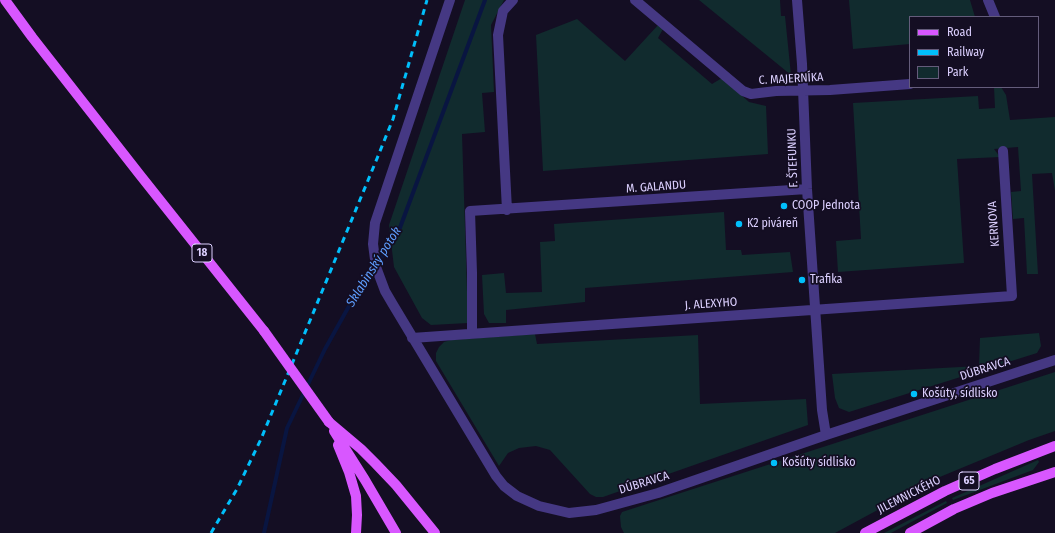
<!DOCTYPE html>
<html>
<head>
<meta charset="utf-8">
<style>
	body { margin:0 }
	#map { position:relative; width:1055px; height:533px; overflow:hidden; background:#140e23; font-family:"Fira Sans Condensed",sans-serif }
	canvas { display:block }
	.legend { position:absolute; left:909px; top:16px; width:130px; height:72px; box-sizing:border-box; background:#140e23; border:1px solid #645c7b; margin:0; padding:5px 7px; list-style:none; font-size:12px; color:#dcd0ff }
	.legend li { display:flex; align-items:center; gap:8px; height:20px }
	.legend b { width:20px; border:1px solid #645c7b }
</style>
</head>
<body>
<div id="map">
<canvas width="1055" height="533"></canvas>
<ul class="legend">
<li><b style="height:5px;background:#d857ff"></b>Road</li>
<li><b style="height:5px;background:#00bffb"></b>Railway</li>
<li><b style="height:11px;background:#112b2e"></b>Park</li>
</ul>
</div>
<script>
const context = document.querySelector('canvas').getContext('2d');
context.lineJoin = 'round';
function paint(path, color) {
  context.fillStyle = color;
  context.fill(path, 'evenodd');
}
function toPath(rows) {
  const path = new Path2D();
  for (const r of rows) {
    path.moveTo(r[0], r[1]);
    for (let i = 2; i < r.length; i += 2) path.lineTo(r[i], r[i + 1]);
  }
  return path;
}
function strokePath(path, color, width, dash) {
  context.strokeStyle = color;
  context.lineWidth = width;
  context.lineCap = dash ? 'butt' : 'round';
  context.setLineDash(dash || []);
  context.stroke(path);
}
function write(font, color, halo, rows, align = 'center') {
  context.font = font + ' "Fira Sans Condensed",sans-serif';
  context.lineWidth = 3.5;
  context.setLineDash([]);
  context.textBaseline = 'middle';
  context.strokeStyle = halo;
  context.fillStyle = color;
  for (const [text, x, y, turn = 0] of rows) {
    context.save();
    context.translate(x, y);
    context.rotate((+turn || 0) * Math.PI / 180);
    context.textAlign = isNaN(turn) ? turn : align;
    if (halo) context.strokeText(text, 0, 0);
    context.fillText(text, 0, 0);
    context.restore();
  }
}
paint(toPath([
	[465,0,504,0,491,25,494,92,482,93,485,132,462,134,468,323,431,325,422,318,394,267,389,225],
	[699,0,780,0,781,16,785,16,791,75],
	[849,0,970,0,975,17,910,17,910,44,853,49],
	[577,19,625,61,659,24,663,29,658,38,712,84,722,78,749,102,766,106,768,154,543,171,536,35],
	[994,87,1001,87,1006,95,1010,120,1055,117,1055,191,1052,173,1032,174,1038,274,1027,274,1024,218,1013,219,1011,192,1021,191,1018,147,994,149,1000,157,957,159,964,263,838,272,836,241,861,239,853,103,978,96,979,109,995,108],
	[724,212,726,250,741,250,742,255,790,252,793,272,585,288,585,302,506,310,506,323,489,323,484,314,482,275,504,273,506,293,542,292,540,242,555,241,554,224],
	[1039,333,1041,346,1037,353,849,412,839,408,835,398,832,374,979,366,980,338],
	[535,334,537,344,698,335,700,404,806,399,808,425,603,497,596,497,590,494,550,450,536,446,519,448,508,453,499,466,436,361,436,353,439,347,444,342,451,340],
	[1055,372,1055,431,1029,440,935,479,835,533,624,533,621,527,620,516,622,512],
	[1038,460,1039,462,1033,470,953,500,952,498],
	[946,501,947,503,891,533,884,533]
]), '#112b2e');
strokePath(toPath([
	[264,533,287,428,325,349,353,299,398,233,485,0]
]), '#091541', 4);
strokePath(toPath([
	[450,0,375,223,373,244,376,267,385,291,392,303,496,476,504,486,517,496,539,506,569,513,596,510,658,493,826,435,1055,360],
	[635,0,743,91,751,94,776,91,830,90,910,84],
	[797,0,802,64,807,189,822,410,826,435],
	[988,0,995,17],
	[507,210,498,35,503,11,513,0],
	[472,334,472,273,470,211,807,189],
	[412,338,1012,296,1003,151]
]), '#453883', 10);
strokePath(toPath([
	[5,0,32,37,140,175,264,331],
	[329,422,361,449,375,463,396,485,435,533],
	[334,431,365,480,396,533],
	[338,445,349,472,356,496,357,515,356,533],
	[865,533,945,491,995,469,1055,446],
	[910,533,954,509,992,493,1055,472]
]), '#d857ff', 10);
strokePath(toPath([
	[211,533,237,489,261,439,376,161,393,119,427,0]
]), '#00bffb', 3, [6, 5]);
strokePath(toPath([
	[264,331,329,422]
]), '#d857ff', 10);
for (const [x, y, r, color] of [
	[784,206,4,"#00bffb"],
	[739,224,4,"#00bffb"],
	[802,280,4,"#00bffb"],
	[914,394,4,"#00bffb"],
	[774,463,4,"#00bffb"]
]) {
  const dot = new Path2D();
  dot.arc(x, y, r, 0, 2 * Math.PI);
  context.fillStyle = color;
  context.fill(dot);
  strokePath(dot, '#140e23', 1.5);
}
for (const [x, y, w] of [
	[202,253,20],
	[969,481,20]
]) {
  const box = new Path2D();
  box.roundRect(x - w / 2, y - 9, w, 18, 3);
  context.fillStyle = '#140e23';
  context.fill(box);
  strokePath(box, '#dcd0ff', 1);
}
write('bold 11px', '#dcd0ff', null, [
	["18",202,253],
	["65",969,481]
]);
write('12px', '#dcd0ff', '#140e23', [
	["C. MAJERNÍKA",791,79,-3],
	["F. ŠTEFUNKU",793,158,-92],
	["M. GALANDU",656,187,-4],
	["KERNOVA",994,224,-94],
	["J. ALEXYHO",711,304,-4],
	["DÚBRAVCA",985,369,-18],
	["DÚBRAVCA",644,483,-17],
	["JILEMNICKÉHO",909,495,-27]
]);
write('12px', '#dcd0ff', '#140e23', [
	["COOP Jednota",792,206],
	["K2 piváreň",747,224],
	["Trafika",810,280],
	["Košúty, sídlisko",922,394],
	["Košúty sídlisko",782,463]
], 'left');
write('italic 13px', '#5e9eff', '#140e23', [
	["Sklabinský potok",374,267,-58]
]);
</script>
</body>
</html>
